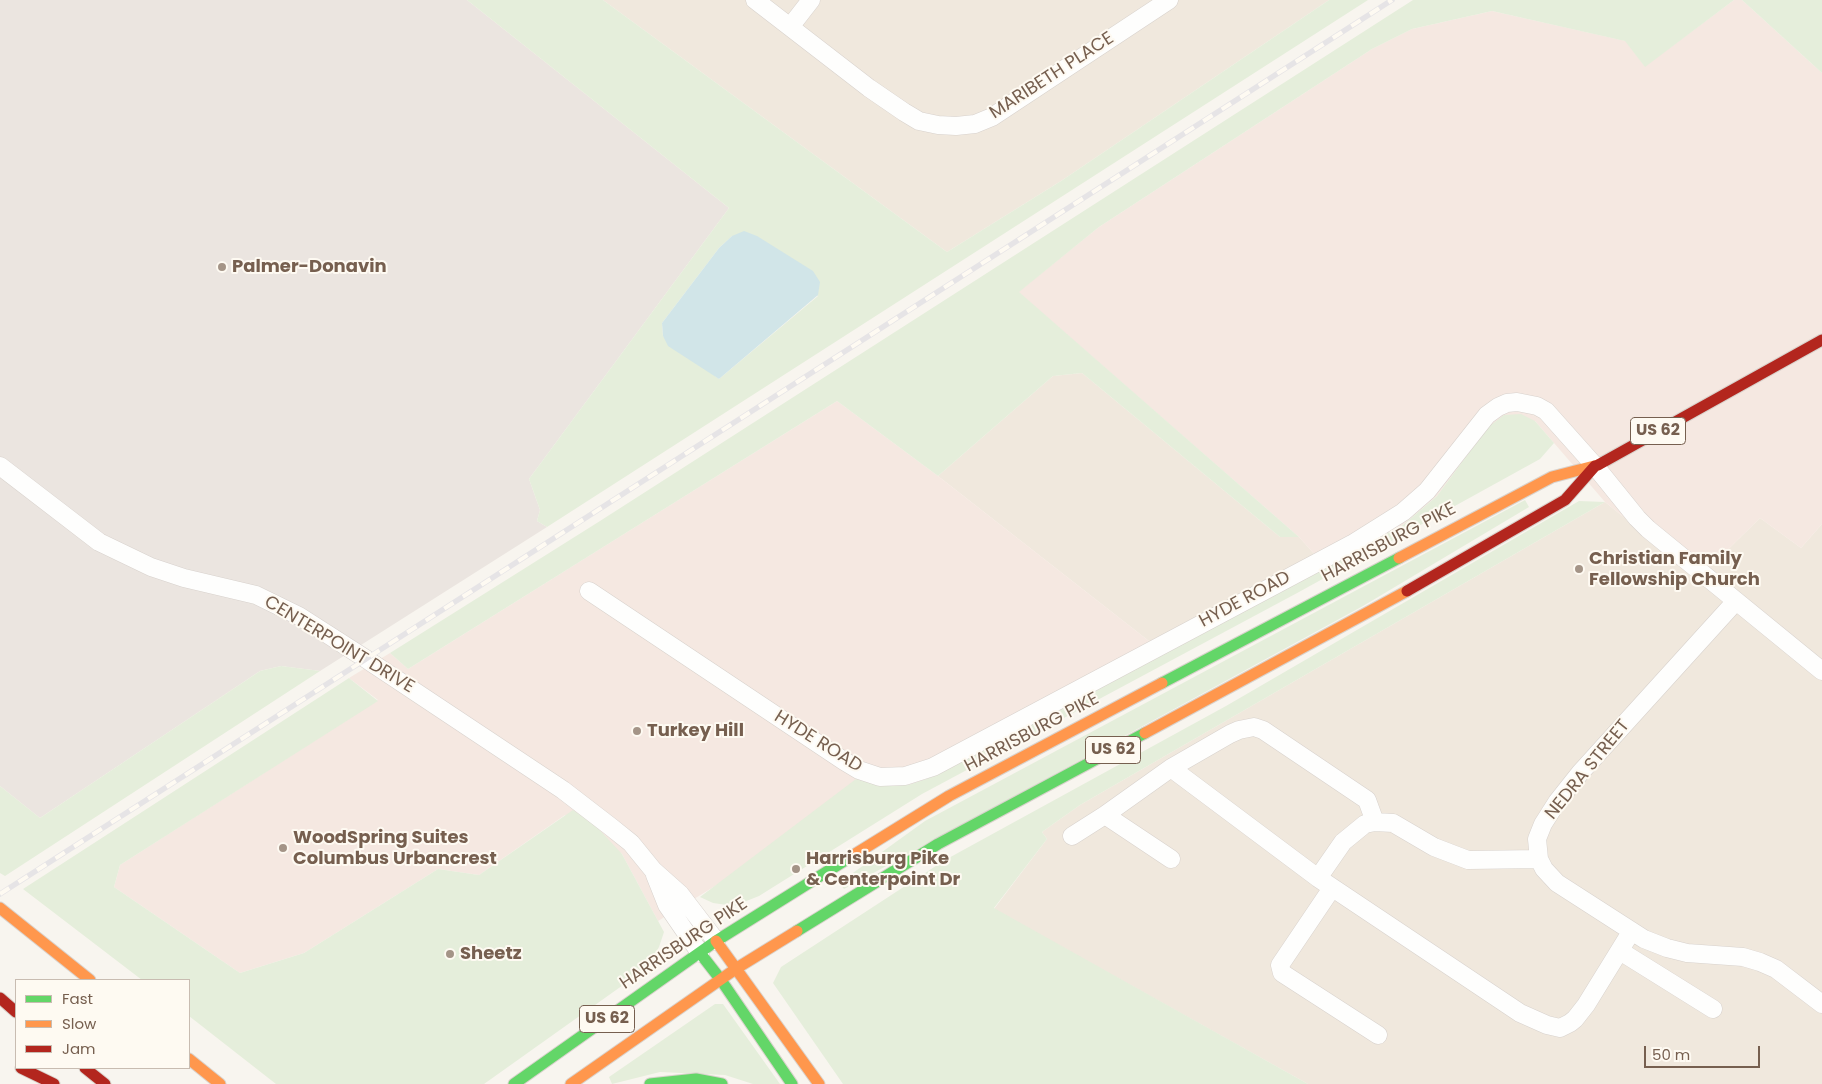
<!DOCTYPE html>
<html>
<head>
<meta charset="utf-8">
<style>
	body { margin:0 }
	#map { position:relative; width:1822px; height:1084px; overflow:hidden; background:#f8f5ef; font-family:Poppins,sans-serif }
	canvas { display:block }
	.legend { position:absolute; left:15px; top:979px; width:175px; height:90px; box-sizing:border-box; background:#fefaf2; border:1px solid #c8bcb1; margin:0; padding:6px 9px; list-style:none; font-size:15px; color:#765f4f }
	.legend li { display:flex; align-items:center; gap:10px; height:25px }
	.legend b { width:25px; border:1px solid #c8bcb1 }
	.scale { position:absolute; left:1644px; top:1046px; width:116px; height:22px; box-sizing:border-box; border:2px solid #765f4f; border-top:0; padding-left:6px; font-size:15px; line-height:18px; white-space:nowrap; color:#765f4f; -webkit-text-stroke:4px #fefaf2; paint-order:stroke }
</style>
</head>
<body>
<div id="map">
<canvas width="1822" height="1084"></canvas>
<ul class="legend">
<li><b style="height:6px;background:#63d668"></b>Fast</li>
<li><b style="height:6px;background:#ff974d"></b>Slow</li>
<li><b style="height:6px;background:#b3261e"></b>Jam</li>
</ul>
<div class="scale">50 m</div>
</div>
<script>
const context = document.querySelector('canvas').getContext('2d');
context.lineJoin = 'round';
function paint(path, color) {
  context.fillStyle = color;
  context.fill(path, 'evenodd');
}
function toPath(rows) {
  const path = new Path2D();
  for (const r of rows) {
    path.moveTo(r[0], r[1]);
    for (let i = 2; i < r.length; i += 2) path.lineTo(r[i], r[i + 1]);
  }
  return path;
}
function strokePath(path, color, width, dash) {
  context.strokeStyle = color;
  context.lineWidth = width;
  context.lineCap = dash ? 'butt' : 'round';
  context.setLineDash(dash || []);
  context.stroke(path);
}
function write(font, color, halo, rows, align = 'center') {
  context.font = font + ' Poppins,sans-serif';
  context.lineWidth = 4;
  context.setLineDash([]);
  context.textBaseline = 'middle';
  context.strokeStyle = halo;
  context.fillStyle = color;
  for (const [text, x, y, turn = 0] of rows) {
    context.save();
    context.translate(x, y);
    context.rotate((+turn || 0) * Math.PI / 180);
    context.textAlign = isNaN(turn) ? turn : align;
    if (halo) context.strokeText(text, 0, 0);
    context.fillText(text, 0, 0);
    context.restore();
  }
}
paint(toPath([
	[603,0,1329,0,1061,181,947,252],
	[1082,373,1280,537,1299,537,1325,566,1163,652,938,476,1053,376],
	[1605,502,1699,578,1760,518,1801,548,1822,524,1822,1084,1308,1084,994,909,1047,839,1042,832,1080,805]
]), '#f0e8dd');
paint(toPath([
	[1734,0,1742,0,1822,73,1822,524,1801,548,1760,518,1699,578,1605,502,1535,421,1487,428,1437,496,1403,525,1325,566,1299,537,1018,292,1099,227,1372,49,1412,29,1492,11,1626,41,1645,66],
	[837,401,938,476,1163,652,926,779,908,785,880,785,658,921,622,854,565,815,479,875,438,869,304,953,240,973,114,887,120,865,378,700,349,678,390,653,408,669]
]), '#f5e8e1');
paint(toPath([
	[0,0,467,0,729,208,529,479,540,510,537,521,547,527,320,671,281,666,260,671,40,818,0,786]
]), '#ebe5e0');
paint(toPath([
	[467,0,603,0,947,252,1061,181,1329,0,1368,0,547,527,537,521,540,510,529,479,729,208],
	[732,236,818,296,719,379,663,336,662,323,719,248],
	[1413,0,1734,0,1645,67,1625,41,1492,11,1412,29,1372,49,1099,227,1019,292,1299,537,1280,537,1082,373,1053,376,938,476,837,401,408,669,390,653,600,521],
	[1742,0,1822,0,1822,73],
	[1521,414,1535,421,1554,443,1540,459,1299,592,922,794,759,896,734,906,713,903,700,897,856,779,880,785,908,785,926,779,1403,525,1437,496,1487,428,1504,415],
	[1525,500,1529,507,1363,606,844,889,839,883,925,821],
	[1579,501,1605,502,1080,805,1042,832,1047,839,994,908,1308,1084,843,1084,773,983,781,967,945,860,1226,706],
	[281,666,320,671,5,876,0,873,0,786,40,818,260,671],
	[349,678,378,701,120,865,114,887,240,973,304,953,438,869,479,875,573,810,595,825,622,854,664,932,659,947,647,968,484,1084,276,1084,189,1016,189,980,142,980,23,889],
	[715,1004,723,1004,780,1084,753,1084,725,1075,660,1072,612,1084,609,1077]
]), '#e5eedb');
paint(toPath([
	[744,231,757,236,813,271,820,282,818,295,719,379,668,346,663,336,662,323,719,248,732,236]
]), '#d1e5e8');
const street = toPath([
	[755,0,869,88,904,112,919,121,938,125,956,126,975,124,992,117,1169,0],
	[790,27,811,0],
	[0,466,99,542,151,567,184,578,256,595,299,616,366,659,563,790,611,827,631,843,653,870,680,894,716,941],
	[589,591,844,761,859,770,880,777,905,776,933,767,1352,544,1403,512,1427,491,1487,415,1498,407,1507,403,1517,402,1537,406,1546,411,1595,466,1637,518,1648,529,1822,671],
	[1736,601,1580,773,1557,802,1543,824,1537,839,1539,859,1544,869,1557,883,1644,939,1667,948,1687,953,1743,957,1760,962,1776,969,1822,1004],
	[1171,768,1318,878,1520,1013,1547,1025,1560,1028,1570,1023,1575,1019,1586,1005,1631,932],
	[1105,815,1171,859],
	[1072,836,1105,815,1171,768,1230,734,1239,730,1254,727,1263,730,1367,800,1375,822],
	[655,875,667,905,700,953],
	[1318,878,1343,842,1365,824,1375,822,1393,823,1434,847,1468,860,1539,859],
	[1332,888,1280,965,1282,973,1378,1035],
	[1620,951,1713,1009]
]);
const fast = toPath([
	[1162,683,1399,558],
	[797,931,938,844,1145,733],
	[700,953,721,980,792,1084],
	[514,1084,716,941,852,856],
	[650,1084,696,1079,722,1084]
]);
const slow = toPath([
	[1399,558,1552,477,1598,465],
	[1145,733,1407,591],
	[852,856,949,796,1162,683],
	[0,908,90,980],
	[716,941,819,1084],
	[189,1059,220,1084],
	[571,1084,737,968,797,931]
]);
const jam = toPath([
	[1598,465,1822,340],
	[1407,591,1565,500,1595,466],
	[0,998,16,1012],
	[21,1068,54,1084],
	[85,1068,105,1084]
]);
strokePath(street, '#d8d2cd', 19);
strokePath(fast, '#d9d2cc', 13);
strokePath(slow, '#d9d2cc', 13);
strokePath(jam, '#d9d2cc', 13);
strokePath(street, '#fefefd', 18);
strokePath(fast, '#63d668', 11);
strokePath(slow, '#ff974d', 11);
strokePath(jam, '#b3261e', 11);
const rail = toPath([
	[0,894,1392,0]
]);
strokePath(rail, '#e6e4e6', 5.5);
strokePath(rail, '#fefaf2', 4, [11]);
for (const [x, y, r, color] of [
	[222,267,5,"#a49487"],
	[1579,569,5,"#a49487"],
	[637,731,5,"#a49487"],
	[283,848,5,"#a49487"],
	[796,869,5,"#a49487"],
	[450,954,5,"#a49487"]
]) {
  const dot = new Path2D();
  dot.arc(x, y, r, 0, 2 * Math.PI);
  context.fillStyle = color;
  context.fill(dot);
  strokePath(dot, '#fefaf2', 2);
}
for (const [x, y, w] of [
	[1658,431,55],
	[1113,750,55],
	[607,1019,55]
]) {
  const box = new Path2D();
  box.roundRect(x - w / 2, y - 13.5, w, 27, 4);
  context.fillStyle = '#fefaf2';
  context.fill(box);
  strokePath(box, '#765f4f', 1);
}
write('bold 16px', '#765f4f', null, [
	["US 62",1658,431],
	["US 62",1113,750],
	["US 62",607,1019]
]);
write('18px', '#765f4f', '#fefaf2', [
	["MARIBETH PLACE",1052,76,-33],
	["HARRISBURG PIKE",1389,543,-28],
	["HYDE ROAD",1245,600,-28],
	["CENTERPOINT DRIVE",339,645,31],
	["HARRISBURG PIKE",1032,733,-28],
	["HYDE ROAD",818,742,32],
	["NEDRA STREET",1588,770,-51],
	["HARRISBURG PIKE",684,944,-34]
]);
write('bold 18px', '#765f4f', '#fefaf2', [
	["Palmer-Donavin",232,267],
	["Christian Family",1589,559],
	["Fellowship Church",1589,580],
	["Turkey Hill",647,731],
	["WoodSpring Suites",293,838],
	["Columbus Urbancrest",293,859],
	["Harrisburg Pike",806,859],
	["& Centerpoint Dr",806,880],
	["Sheetz",460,954]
], 'left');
</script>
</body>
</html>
